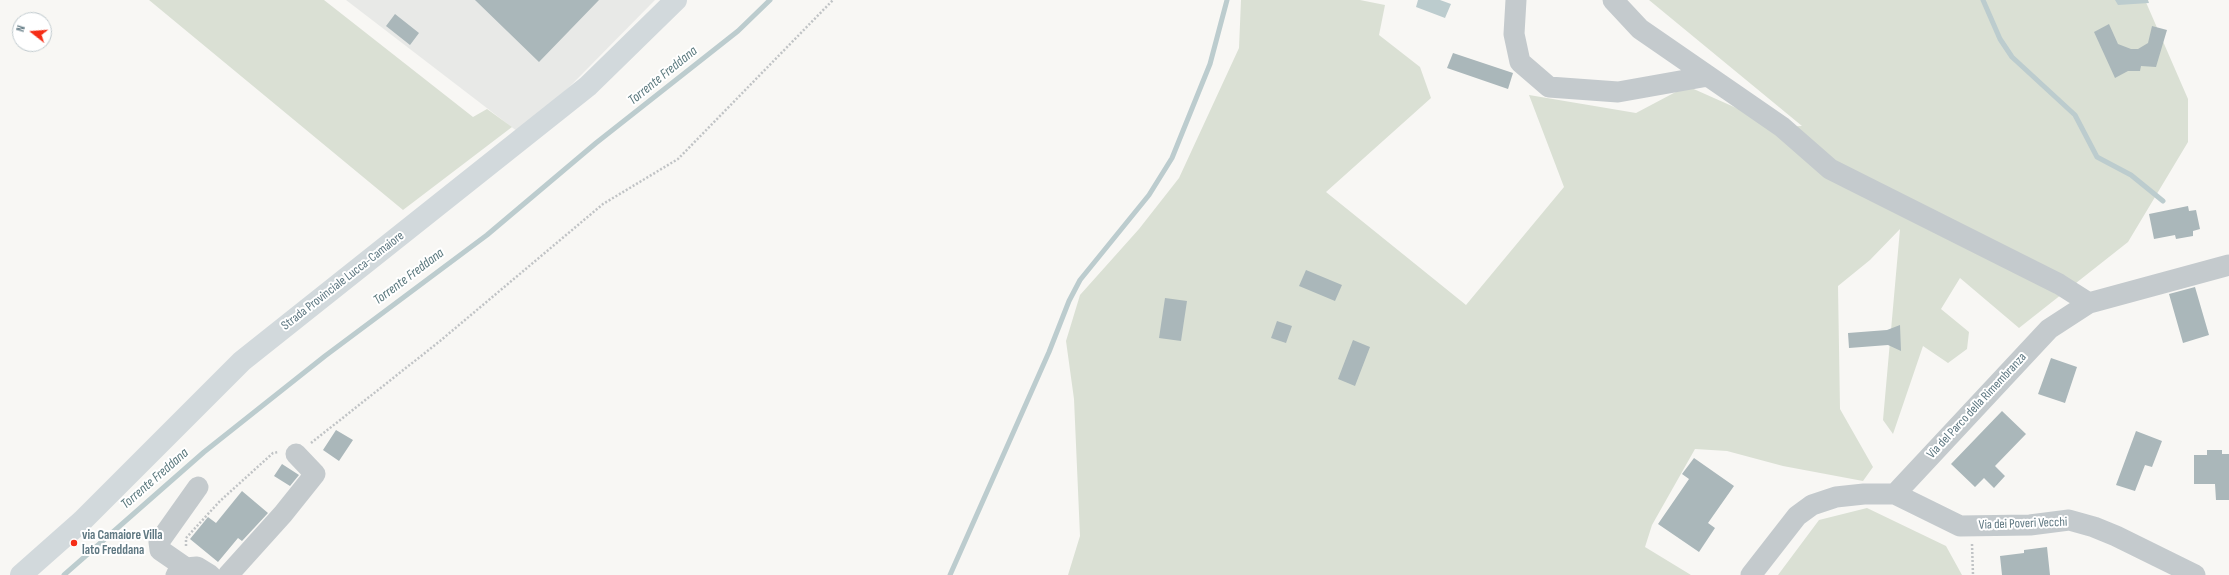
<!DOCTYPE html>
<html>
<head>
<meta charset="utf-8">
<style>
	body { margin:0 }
	#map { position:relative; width:2229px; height:575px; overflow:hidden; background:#f8f7f4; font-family:"Sofia Sans Condensed",sans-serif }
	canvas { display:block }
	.north { position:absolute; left:12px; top:12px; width:40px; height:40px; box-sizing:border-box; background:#fff; border:1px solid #bfc9cd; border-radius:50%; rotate:287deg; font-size:11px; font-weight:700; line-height:16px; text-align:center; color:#5f7882 }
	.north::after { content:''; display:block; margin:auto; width:14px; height:18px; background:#f52d16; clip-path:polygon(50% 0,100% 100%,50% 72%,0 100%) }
</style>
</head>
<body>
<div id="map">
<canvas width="2229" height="575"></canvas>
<div class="north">N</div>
</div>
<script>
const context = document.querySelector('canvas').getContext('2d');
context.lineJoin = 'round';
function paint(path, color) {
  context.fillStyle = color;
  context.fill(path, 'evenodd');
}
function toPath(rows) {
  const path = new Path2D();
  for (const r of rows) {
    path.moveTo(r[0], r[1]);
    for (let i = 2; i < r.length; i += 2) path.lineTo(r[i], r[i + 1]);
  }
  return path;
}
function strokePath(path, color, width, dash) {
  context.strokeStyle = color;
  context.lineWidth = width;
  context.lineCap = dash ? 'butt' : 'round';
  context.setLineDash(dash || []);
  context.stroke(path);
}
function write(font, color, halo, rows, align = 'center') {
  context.font = font + ' "Sofia Sans Condensed",sans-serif';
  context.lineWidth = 4;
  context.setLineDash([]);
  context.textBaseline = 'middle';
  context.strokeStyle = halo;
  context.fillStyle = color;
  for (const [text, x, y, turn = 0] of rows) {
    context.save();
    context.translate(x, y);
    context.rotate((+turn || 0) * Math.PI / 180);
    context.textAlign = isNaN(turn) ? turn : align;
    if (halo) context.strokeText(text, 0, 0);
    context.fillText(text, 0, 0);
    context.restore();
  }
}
paint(toPath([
	[346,0,655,0,522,135]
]), '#e8e9e7');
paint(toPath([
	[149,0,324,0,473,117,487,109,512,127,403,210],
	[1241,0,1360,0,1385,5,1379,35,1420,67,1431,98,1326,192,1466,305,1564,187,1529,95,1636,113,1687,86,1779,127,1802,126,1649,0,2145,0,2188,99,2188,142,2128,242,2019,328,1960,278,1941,309,1969,332,1967,349,1948,363,1923,346,1893,434,1883,420,1900,229,1870,260,1838,286,1840,409,1873,467,1863,481,1783,466,1727,451,1695,449,1652,525,1645,547,1691,575,1068,575,1080,536,1074,399,1066,341,1080,295,1139,229,1179,178,1239,48],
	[1867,508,1946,546,1962,575,1778,575,1819,520]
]), '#dae0d4');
paint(toPath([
	[1418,0,1440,0,1451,4,1445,18,1416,7],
	[2115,0,2148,0,2149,3,2118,5]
]), '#bcccce');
strokePath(toPath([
	[1983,0,2000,39,2012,57,2075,115,2097,157,2131,175,2163,201],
	[64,575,204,452,325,356,487,235,596,143,738,31,770,0],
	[950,575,1049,352,1069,301,1080,280,1149,195,1172,158,1210,64,1227,0]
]), '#bcccce', 5);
paint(toPath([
	[475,0,599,0,539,62],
	[395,14,419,33,410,45,386,26],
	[2109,24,2118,44,2131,49,2138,49,2148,43,2152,26,2167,30,2156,67,2141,66,2140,71,2128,71,2115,78,2094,32],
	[1453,53,1513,73,1508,89,1447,68],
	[2188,206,2189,211,2196,210,2200,229,2193,231,2193,236,2176,239,2175,235,2154,239,2149,214],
	[1306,270,1342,285,1335,301,1299,286],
	[2195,287,2209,335,2183,343,2169,294],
	[1165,298,1187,301,1181,341,1159,338],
	[1277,321,1292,326,1286,343,1271,338],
	[1900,325,1901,351,1888,345,1849,348,1848,333,1887,330],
	[1353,340,1370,347,1355,386,1338,379],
	[2051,358,2077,367,2065,403,2038,394],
	[2002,411,2026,434,1995,466,2005,476,1994,488,1984,478,1975,487,1951,464],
	[336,430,353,440,339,461,323,450],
	[2136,431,2162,441,2152,467,2145,465,2135,491,2116,485],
	[2207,450,2222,450,2222,454,2229,454,2229,500,2216,500,2215,484,2194,484,2194,455,2207,455],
	[1694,458,1734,486,1708,523,1715,528,1699,552,1658,524,1689,479,1682,474],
	[282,464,299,475,290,486,274,476],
	[242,491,268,513,242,541,238,538,218,562,190,539,208,517,216,523],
	[2047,547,2050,575,2002,575,2000,556,2024,553,2024,550]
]), '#aab7ba');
strokePath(toPath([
	[311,443,440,341,603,204,678,159,833,0],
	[1972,544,1973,575],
	[186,546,186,538,220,501,273,453,279,452]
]), '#c0c3c5', 2.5, [2, 2]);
strokePath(toPath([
	[1516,0,1514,34,1520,62,1549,87,1618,92,1708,76],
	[1613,0,1640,29,1782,127,1830,169,2059,284,2089,303],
	[1895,494,1960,526,2030,525,2069,520,2094,527,2116,536,2195,575],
	[186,568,160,550,159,542,198,487],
	[176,575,186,568,197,567,210,575],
	[228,575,283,514,315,474,296,454],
	[1751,575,1797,516,1812,505,1836,497,1864,494,1895,494,2049,329,2089,303,2229,265]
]), '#c4cacd', 21);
strokePath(toPath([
	[21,575,82,521,242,361,588,86,676,0]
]), '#d2d9dc', 22);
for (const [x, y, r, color] of [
	[74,543,4,"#f52d16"]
]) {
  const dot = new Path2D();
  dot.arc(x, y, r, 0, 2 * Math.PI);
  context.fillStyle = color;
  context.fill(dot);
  strokePath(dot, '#fff', 1.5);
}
write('13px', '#5f7882', '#fff', [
	["Strada Provinciale Lucca-Camaiore",343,281,-38],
	["Via del Parco della Rimembranza",1977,406,-47],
	["Via dei Poveri Vecchi",2023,524,-2]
]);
write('bold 13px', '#5f7882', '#fff', [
	["via Camaiore Villa",82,536],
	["lato Freddana",82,551]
], 'left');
write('italic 14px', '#5a787d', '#fff', [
	["Torrente Freddana",663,76,-39],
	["Torrente Freddana",409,277,-37],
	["Torrente Freddana",155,479,-41]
]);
</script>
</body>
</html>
